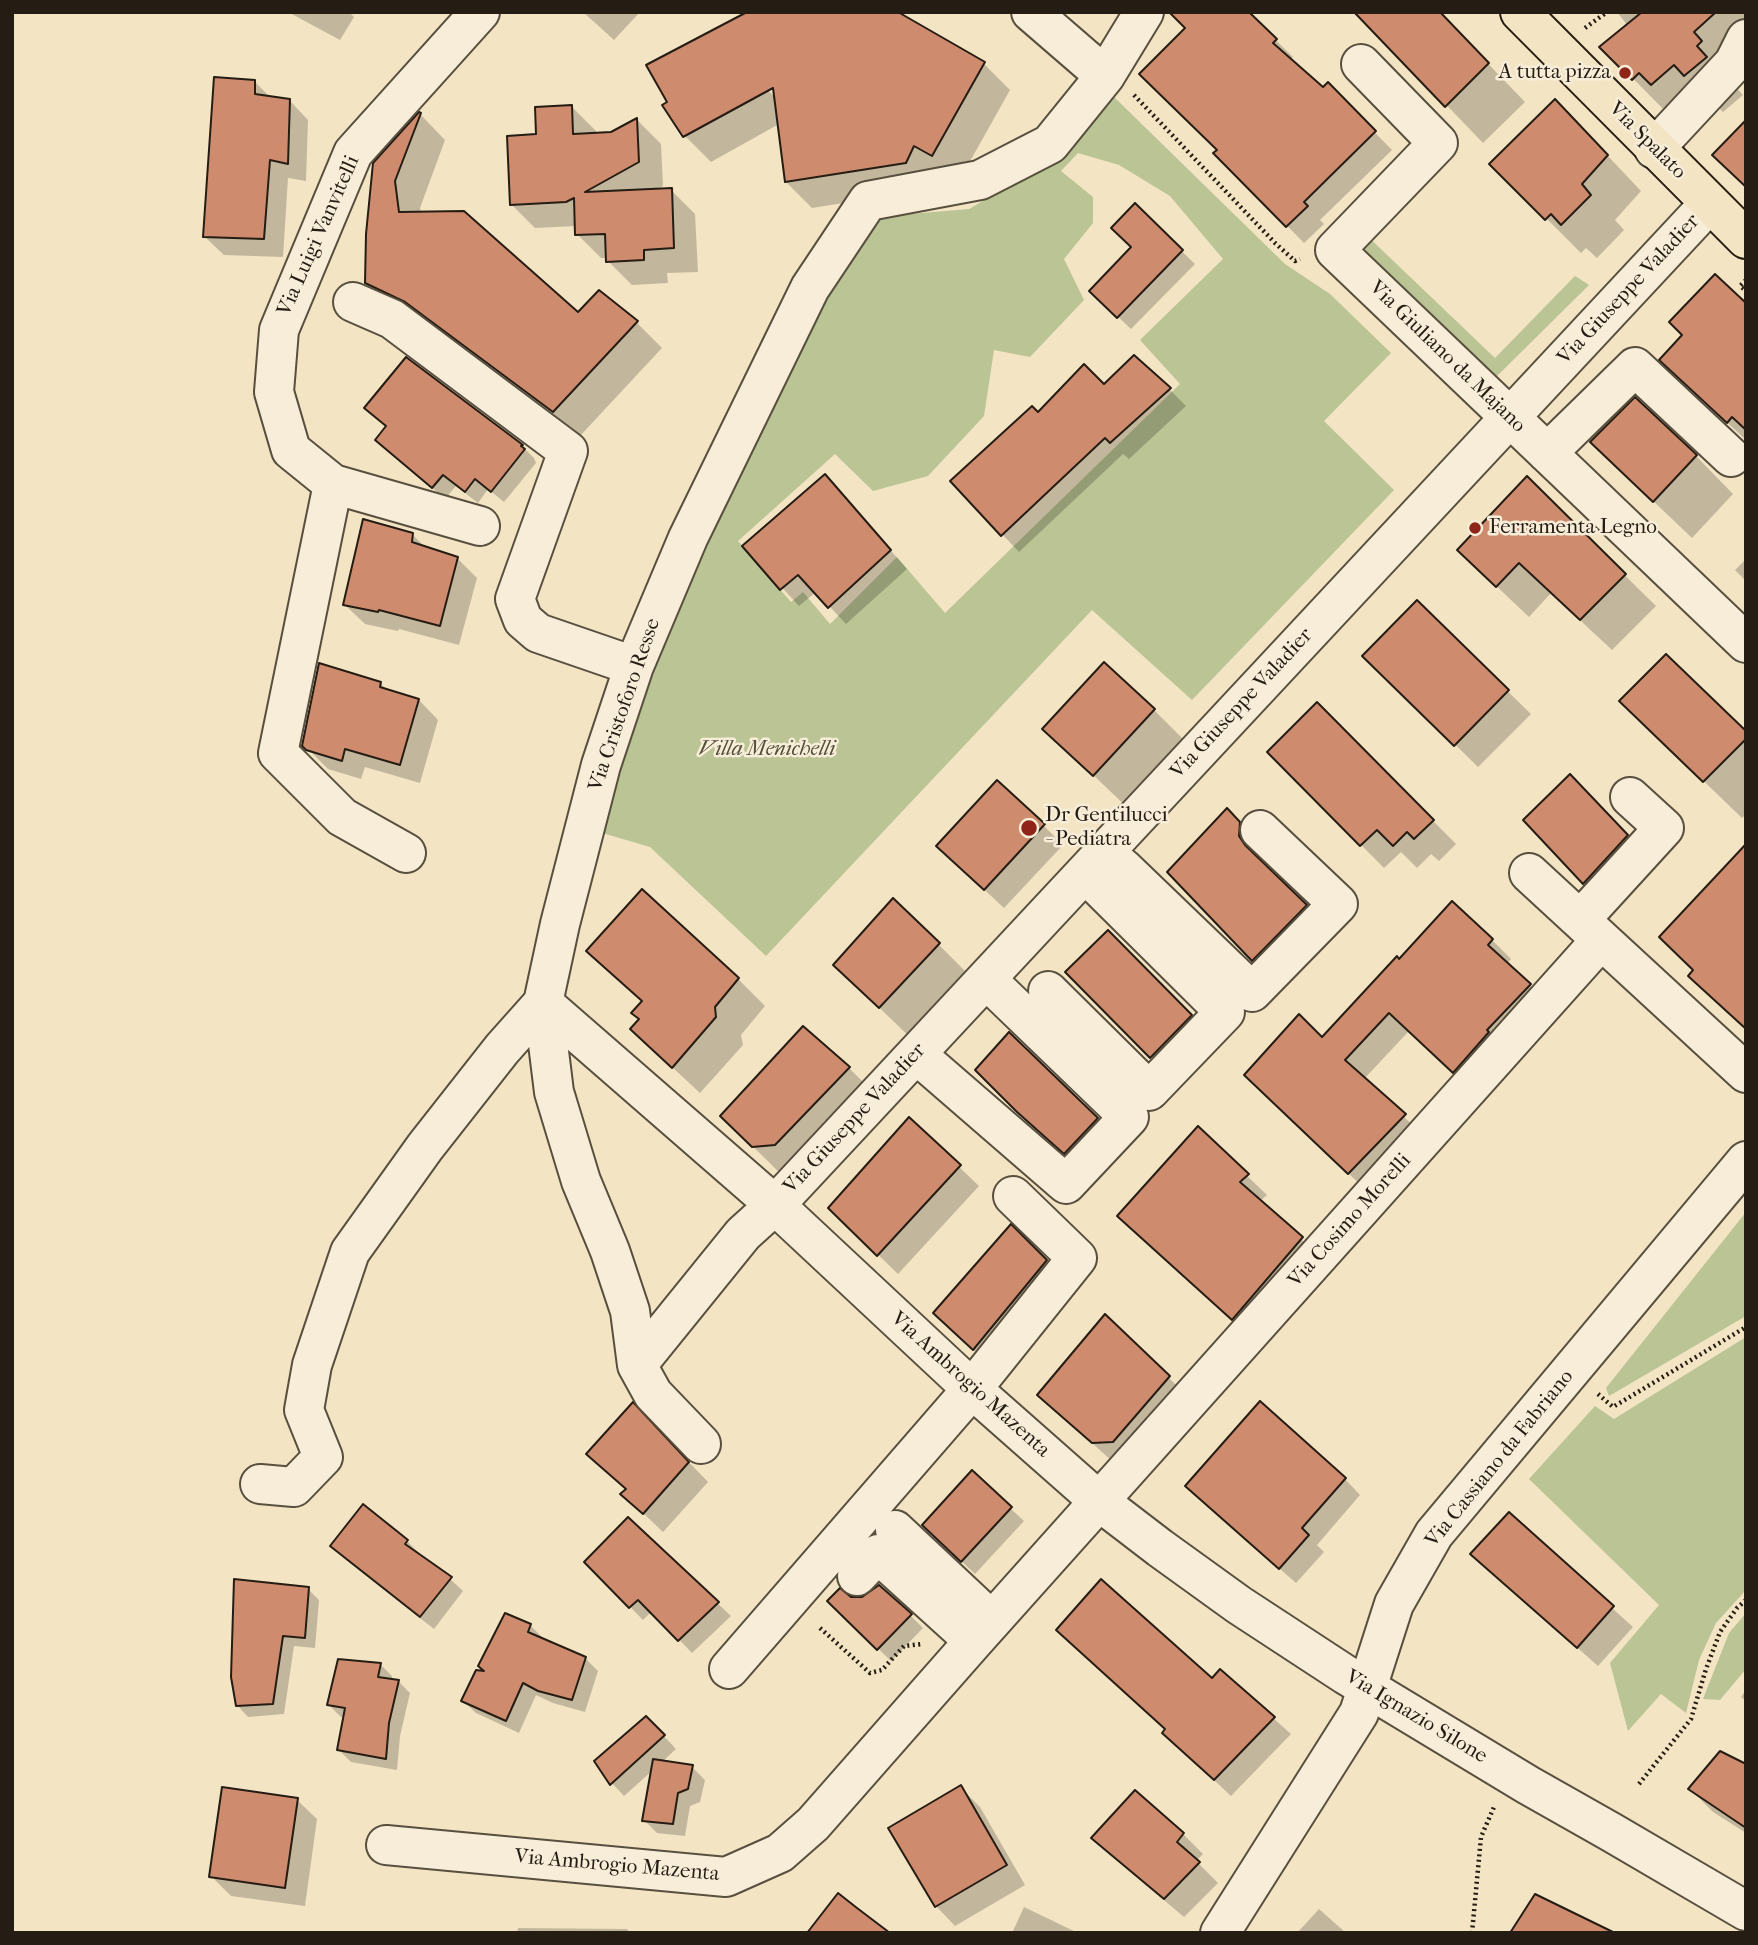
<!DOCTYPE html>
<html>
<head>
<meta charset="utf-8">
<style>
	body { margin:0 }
	#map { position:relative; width:1758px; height:1945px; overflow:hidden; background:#f3e4c4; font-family:"IM FELL French Canon",serif }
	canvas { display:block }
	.frame { position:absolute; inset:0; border:14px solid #251d13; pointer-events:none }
</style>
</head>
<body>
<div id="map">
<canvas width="1758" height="1945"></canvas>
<div class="frame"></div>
</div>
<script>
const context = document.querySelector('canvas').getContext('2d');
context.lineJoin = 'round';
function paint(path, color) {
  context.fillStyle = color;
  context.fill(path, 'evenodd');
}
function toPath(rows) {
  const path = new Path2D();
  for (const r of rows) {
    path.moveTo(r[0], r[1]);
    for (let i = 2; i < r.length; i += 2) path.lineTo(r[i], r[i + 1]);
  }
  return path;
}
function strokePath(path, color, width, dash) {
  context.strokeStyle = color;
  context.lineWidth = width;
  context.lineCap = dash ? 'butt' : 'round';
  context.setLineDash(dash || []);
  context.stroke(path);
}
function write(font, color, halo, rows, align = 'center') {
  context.font = font + ' "IM FELL French Canon",serif';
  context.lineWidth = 5;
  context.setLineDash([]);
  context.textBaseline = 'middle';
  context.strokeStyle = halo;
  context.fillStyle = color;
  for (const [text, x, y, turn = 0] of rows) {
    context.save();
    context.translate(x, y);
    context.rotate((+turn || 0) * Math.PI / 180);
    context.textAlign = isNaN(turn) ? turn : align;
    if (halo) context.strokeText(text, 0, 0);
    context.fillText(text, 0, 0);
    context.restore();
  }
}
paint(toPath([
	[1111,94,1285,264,1330,294,1391,353,1324,421,1394,490,1192,700,1092,610,766,956,650,847,599,832,614,752,698,545,820,298,875,217,969,209,1057,158],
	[1078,153,1119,165,1170,196,1223,259,1140,340,1180,384,945,613,897,557,830,624,803,592,791,602,738,541,835,454,873,491,928,476,984,416,994,350,1030,357,1084,300,1064,259,1093,223,1093,197,1061,171],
	[1362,231,1495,358,1575,276,1589,285,1493,380,1350,242],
	[1746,1212,1746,1316,1609,1396,1606,1388],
	[1746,1337,1746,1590,1716,1623,1699,1660,1686,1713,1661,1694,1628,1731,1610,1663,1659,1605,1529,1479,1595,1406,1614,1419],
	[1746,1613,1746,1669,1720,1700,1703,1699,1729,1633]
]), '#bac494');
paint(toPath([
	[288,12,349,12,354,17,340,40],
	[583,12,640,12,614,40],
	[895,12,984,64,1010,90,959,181,932,189,812,208,786,182,779,124,711,162,685,136,665,106,670,103,707,35,776,98],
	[1247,12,1293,57,1290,60,1324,89,1328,85,1392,150,1320,220,1324,224,1304,243,1216,153,1219,150],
	[1357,12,1438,12,1525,102,1483,143],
	[1617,12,1746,12,1746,56,1733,84,1743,95,1723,112,1713,102,1670,116,1602,47,1628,26],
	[254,81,271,98,290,101,308,120,306,181,288,178,283,257,224,255,205,237],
	[572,107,596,131,596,134,611,133,637,120,661,144,663,186,653,191,671,190,695,214,698,272,667,273,668,283,632,285,608,261,607,258,601,258,577,234,576,226,535,228,511,204,538,136],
	[420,114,445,140,420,208,421,213,579,314,599,292,637,323,662,348,579,437,392,308,366,283,368,234],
	[1589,136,1641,191,1615,220,1624,230,1597,258,1586,248,1581,253,1492,164],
	[1135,206,1195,264,1131,329,1091,291,1133,247],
	[1746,305,1746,440,1690,388],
	[406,359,522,446,534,458,536,463,504,502,488,489,478,503,456,486,445,499,377,440,387,428,367,408],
	[1104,386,1169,389,1186,406,1129,459,1123,454,1019,552,953,482,1038,415],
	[1696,456,1733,494,1692,538,1630,479],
	[825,476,907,569,846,624,816,592,799,606,744,546],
	[1527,479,1656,606,1612,650,1551,593,1529,617,1491,581],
	[412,534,427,549,457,558,477,578,459,645,399,629,398,631,365,624,345,605],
	[1746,559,1746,581,1735,570],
	[1417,603,1531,714,1478,767,1365,656],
	[380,683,388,691,419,700,438,720,420,783,365,767,361,779,328,769,304,745],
	[1317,704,1456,844,1439,861,1431,854,1417,868,1401,852,1384,868,1269,752],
	[1154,710,1191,747,1132,812,1045,729],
	[1746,733,1746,814,1742,818,1659,738],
	[1590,796,1647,855,1604,902,1525,821],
	[1227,811,1260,844,1259,858,1264,866,1326,926,1274,980,1253,960],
	[1043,825,1063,845,1004,908,958,865],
	[1108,932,1210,1036,1171,1076,1068,972],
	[1492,940,1511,959,1506,964,1549,1004,1473,1091,1409,1031,1364,1079,1423,1135,1368,1192,1265,1094,1399,961],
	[938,944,976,982,917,1044,835,965],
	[588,951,738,979,765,1006,741,1035,743,1045,700,1093,659,1055,641,1019,643,1003],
	[849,1068,886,1105,791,1184,722,1116],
	[977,1070,1097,1119,1117,1138,1085,1172,1039,1132],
	[909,1119,979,1186,898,1274,830,1208],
	[1198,1129,1267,1195,1259,1202,1322,1258,1253,1338,1139,1236],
	[1011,1227,1066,1281,993,1368,954,1332],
	[1169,1378,1188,1397,1113,1462,1039,1395],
	[652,1424,708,1482,663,1532,623,1494,627,1490,589,1454],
	[972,1473,1024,1521,975,1574,937,1538],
	[1345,1479,1360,1495,1317,1545,1324,1552,1296,1583,1203,1501],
	[1509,1515,1633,1627,1598,1666,1472,1554],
	[628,1519,731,1616,692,1653,652,1611,643,1620,586,1562],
	[407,1541,420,1554,418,1556,450,1579,463,1591,434,1629,345,1559,332,1546],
	[308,1589,319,1600,315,1648,294,1646,284,1714,248,1717,237,1705],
	[851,1599,910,1615,923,1628,891,1661,829,1601],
	[530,1625,543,1638,542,1640,585,1658,598,1671,585,1712,553,1703,536,1695,519,1733,476,1713,463,1701],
	[380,1664,392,1676,392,1680,398,1681,410,1693,400,1736,397,1770,351,1762,339,1750,345,1717,341,1717,329,1705],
	[1220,1671,1291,1734,1231,1796,1181,1749,1212,1681],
	[1746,1690,1746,1701,1741,1697],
	[659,1731,676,1749,662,1762,692,1767,705,1780,700,1802,690,1806,685,1836,657,1833,644,1820,653,1770,624,1796,612,1783,596,1761],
	[1746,1766,1746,1833,1713,1812,1690,1789],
	[961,1788,980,1807,1025,1885,955,1926,936,1906],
	[297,1800,317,1819,305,1906,231,1896,211,1876],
	[1183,1834,1203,1854,1196,1861,1218,1883,1184,1917,1113,1857,1094,1838],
	[1024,1907,1078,1933,1012,1933],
	[1319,1909,1346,1933,1297,1933],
	[518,1928,627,1929,630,1933,517,1933]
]), '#0003');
const building = toPath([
	[747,12,898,12,985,62,932,156,914,146,906,163,785,182,773,88,683,137,662,105,667,102,646,65,747,12],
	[1169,12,1249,12,1277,39,1273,43,1323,87,1328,82,1376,131,1304,202,1308,206,1286,227,1213,153,1217,150,1139,74,1185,28,1169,12],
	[1354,12,1440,12,1489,63,1445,107,1354,12],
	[1642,12,1716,12,1694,32,1702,41,1697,46,1707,57,1684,76,1674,65,1651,85,1639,73,1632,80,1599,47,1642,12],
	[214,77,255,80,255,94,290,99,288,164,270,160,264,239,203,237,214,77],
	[1555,99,1608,155,1582,184,1591,195,1561,225,1551,214,1545,220,1489,164,1555,99],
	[572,105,573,134,611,132,637,118,639,162,585,192,672,188,674,248,644,250,644,260,606,262,605,234,575,235,574,198,566,202,510,205,507,136,536,134,535,107,572,105],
	[419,112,421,113,395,181,399,212,464,211,578,312,599,290,638,321,553,412,405,302,365,283,366,234,373,163,419,112],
	[1746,120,1746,187,1712,155,1746,120],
	[1135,203,1183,250,1117,318,1089,291,1131,247,1111,228,1135,203],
	[1715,274,1746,303,1746,430,1732,417,1727,423,1659,360,1682,335,1669,322,1715,274],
	[1134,355,1171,388,1110,443,1105,438,1001,536,950,481,1032,406,1038,412,1084,364,1104,384,1134,355],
	[406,357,523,445,521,446,525,449,491,492,475,479,465,492,443,475,432,488,375,440,386,426,364,408,406,357],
	[1635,397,1697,455,1653,502,1590,442,1635,397],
	[825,474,891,550,828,608,798,575,780,590,742,546,825,474],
	[1527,476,1626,574,1580,620,1519,563,1496,587,1457,550,1527,476],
	[363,519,413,533,412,542,458,557,440,626,379,610,378,612,343,605,363,519],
	[1417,600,1509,690,1454,746,1362,656,1417,600],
	[1666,654,1746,731,1746,739,1703,782,1619,701,1666,654],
	[1104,662,1155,709,1093,776,1042,729,1104,662],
	[319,663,381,682,380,687,419,699,400,765,345,749,342,761,306,750,302,746,319,663],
	[1317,702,1434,820,1414,839,1407,832,1393,846,1377,830,1360,846,1267,752,1317,702],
	[1570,774,1628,835,1583,884,1523,820,1570,774],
	[997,780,1045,824,984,890,936,846,997,780],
	[1227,808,1240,822,1239,836,1245,845,1307,905,1252,961,1167,872,1227,808],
	[1746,844,1746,1029,1688,976,1693,970,1659,937,1746,844],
	[642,889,739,978,715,1007,716,1017,672,1068,630,1029,639,1019,631,1013,642,1001,586,951,642,889],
	[893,898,940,943,879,1008,833,965,893,898],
	[1452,901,1493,939,1488,945,1531,984,1487,1030,1489,1032,1453,1073,1389,1013,1345,1060,1406,1114,1348,1174,1244,1075,1299,1014,1322,1037,1397,956,1399,959,1452,901],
	[1108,930,1192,1015,1150,1058,1065,972,1108,930],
	[803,1026,850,1067,775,1145,752,1147,720,1116,803,1026],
	[1009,1032,1098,1118,1064,1154,1017,1112,975,1070,1009,1032],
	[909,1117,961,1165,877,1256,828,1208,909,1117],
	[1198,1126,1249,1174,1240,1182,1303,1237,1232,1320,1117,1216,1198,1126],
	[1011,1224,1047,1260,973,1350,933,1313,1011,1224],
	[1105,1314,1170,1376,1113,1442,1092,1443,1037,1395,1105,1314],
	[1260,1401,1346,1478,1302,1528,1309,1535,1279,1569,1185,1486,1260,1401],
	[633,1402,689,1462,643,1514,620,1494,626,1489,586,1454,633,1402],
	[972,1470,1012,1507,961,1562,922,1525,972,1470],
	[363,1504,408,1540,405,1544,452,1577,420,1617,330,1546,363,1504],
	[1509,1512,1614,1606,1577,1648,1470,1554,1509,1512],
	[628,1517,719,1602,678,1641,638,1600,629,1608,584,1562,628,1517],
	[234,1579,309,1587,305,1638,283,1636,273,1704,236,1706,231,1677,234,1579],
	[1101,1579,1212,1678,1220,1669,1275,1717,1214,1780,1162,1733,1165,1729,1056,1630,1101,1579],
	[879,1585,912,1614,877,1650,827,1601,840,1588,851,1597,862,1597,879,1585],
	[505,1613,531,1624,528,1632,586,1657,572,1700,538,1691,523,1683,506,1721,461,1701,476,1670,484,1671,478,1666,505,1613],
	[338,1659,381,1663,378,1677,399,1680,389,1723,386,1759,337,1750,345,1708,327,1705,338,1659],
	[646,1716,665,1735,610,1785,594,1761,646,1716],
	[1720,1751,1746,1764,1746,1828,1688,1789,1720,1751],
	[653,1759,693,1765,688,1789,678,1793,673,1824,642,1821,653,1759],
	[961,1785,1007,1865,935,1907,888,1828,961,1785],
	[222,1787,298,1798,285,1888,209,1877,222,1787],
	[1135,1790,1184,1833,1177,1842,1200,1862,1164,1899,1091,1838,1135,1790],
	[838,1893,857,1908,890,1933,807,1933,838,1893],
	[1535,1894,1615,1933,1510,1933,1535,1894]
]);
paint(building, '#cf8b6e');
strokePath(building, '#251d13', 2);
const minor = toPath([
	[1031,12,1105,76],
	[1361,64,1438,143,1335,250,1746,643],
	[1654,149,1734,63,1746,39],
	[353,302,392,319,568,451,515,599,523,620,538,633,634,666],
	[1547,453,1635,367,1731,457],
	[333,484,278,753,342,817,406,853],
	[480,526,333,484,291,450,274,392,279,330,353,153,480,12],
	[1104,852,1123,868,1252,992,1338,904,1260,830],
	[1529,873,1746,1073],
	[1580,920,1664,828,1630,797],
	[1048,991,1149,1091,1225,1012,1085,873],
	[543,1003,775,1205,972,1389,1100,1502,1160,1548,1239,1605,1346,1675,1528,1785,1611,1832,1746,1911],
	[543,1003,554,1092,581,1181,610,1251,630,1311,637,1365,653,1394,701,1444],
	[916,1054,1066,1184,1129,1117,986,979],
	[637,1365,743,1234,775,1205,1709,204],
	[260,1484,294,1487,323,1457,304,1410,312,1365,350,1252,425,1147,502,1049,543,1003,560,924,601,765,634,666,688,538,810,288,868,201,980,180,1050,144,1105,76,1144,12],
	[895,1530,992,1621],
	[857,1576,878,1554,974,1641],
	[729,1669,972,1389,1077,1258,1013,1196],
	[386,1845,726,1877,780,1853,813,1824,974,1641,1601,940],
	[1220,1933,1359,1713,1394,1604,1434,1534,1746,1161]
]);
const major = toPath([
	[1520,12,1746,239]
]);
strokePath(minor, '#584f3f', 42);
strokePath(major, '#251d13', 42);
strokePath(toPath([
	[1585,28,1607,12],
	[1134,95,1275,243,1295,261,1300,259],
	[1746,280,1740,286,1746,291],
	[1598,1394,1613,1407,1746,1327],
	[820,1628,870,1673,882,1670,904,1646,922,1644],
	[1639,1784,1691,1719,1706,1669,1720,1632,1737,1608,1746,1600],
	[1472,1933,1481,1837,1494,1807]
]), '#251d13', 4.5, [2, 3.5]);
strokePath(minor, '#f7edd9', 38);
strokePath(major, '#f3e4c4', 38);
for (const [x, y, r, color] of [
	[1625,73,7,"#8f2418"],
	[1475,528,7,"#8f2418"],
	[1029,828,9,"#8f2418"]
]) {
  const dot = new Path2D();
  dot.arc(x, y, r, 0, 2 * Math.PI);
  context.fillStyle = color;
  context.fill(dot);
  strokePath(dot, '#f7edd9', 2.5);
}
write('21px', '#251d13', '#f7edd9', [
	["A tutta pizza",1611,73,"right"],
	["Ferramenta Legno",1489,528],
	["Dr Gentilucci",1045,816],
	["- Pediatra",1045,840]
], 'left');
write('21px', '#251d13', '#f7edd9', [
	["Via Spalato",1647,141,45],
	["Via Luigi Vanvitelli",319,236,-66],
	["Via Giuseppe Valadier",1629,290,-47],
	["Via Giuliano da Majano",1447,357,44],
	["Via Giuseppe Valadier",1242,704,-47],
	["Via Cristoforo Resse",625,705,-71],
	["Via Giuseppe Valadier",855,1119,-47],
	["Via Cosimo Morelli",1350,1221,-48],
	["Via Ambrogio Mazenta",970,1385,42],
	["Via Cassiano da Fabriano",1500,1459,-51],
	["Via Ignazio Silone",1416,1717,31],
	["Via Ambrogio Mazenta",617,1866,5]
]);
write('italic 21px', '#524f3a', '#f7edd9', [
	["Villa Menichelli",767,750]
]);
</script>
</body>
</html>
